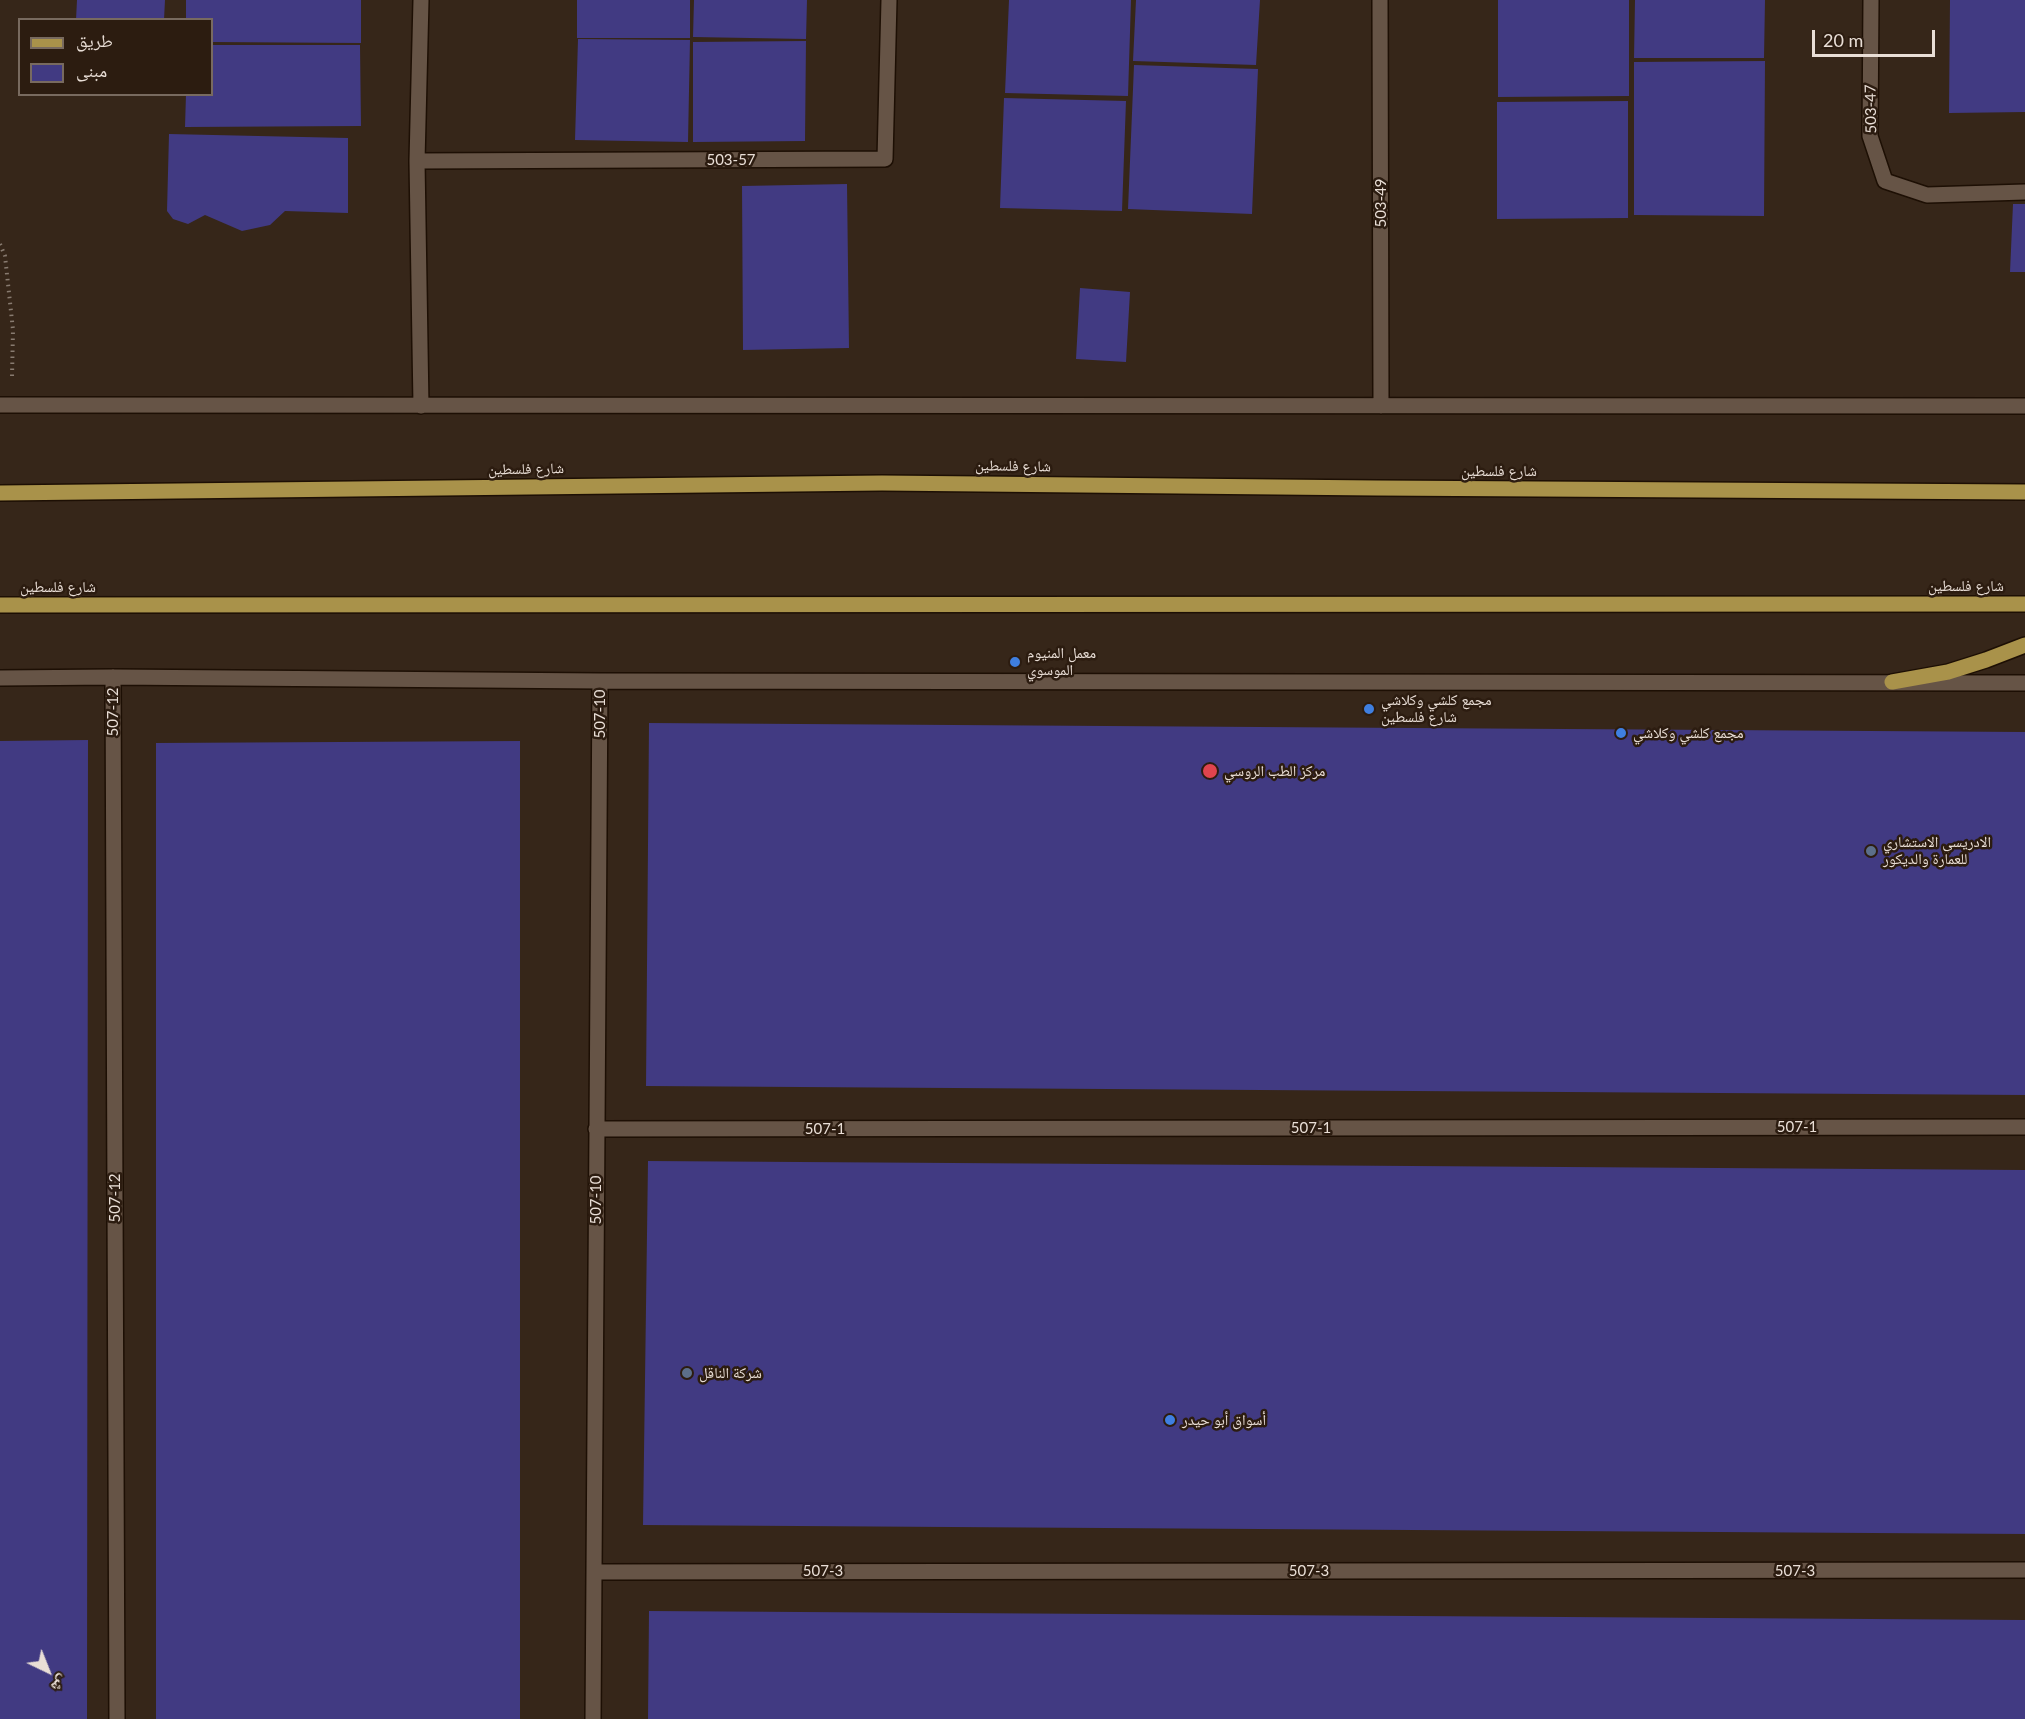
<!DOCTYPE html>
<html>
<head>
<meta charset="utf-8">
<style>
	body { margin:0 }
	#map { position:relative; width:2025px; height:1719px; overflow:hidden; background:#362619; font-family:Lato,"Noto Naskh Arabic",sans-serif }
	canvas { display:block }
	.legend { position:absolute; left:18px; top:18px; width:195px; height:78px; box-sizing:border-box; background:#2c1c10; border:2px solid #786a5f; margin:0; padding:8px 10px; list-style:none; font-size:18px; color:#e9ded6 }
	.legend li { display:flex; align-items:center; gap:12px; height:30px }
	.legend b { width:30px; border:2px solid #786a5f }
	.north { position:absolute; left:18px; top:1641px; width:60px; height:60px; -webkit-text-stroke:4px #2c1c10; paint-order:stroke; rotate:137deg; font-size:16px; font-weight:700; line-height:24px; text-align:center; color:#e9ded6 }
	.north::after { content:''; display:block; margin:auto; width:21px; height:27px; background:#e9ded6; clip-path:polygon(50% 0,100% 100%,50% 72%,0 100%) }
	.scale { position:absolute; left:1812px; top:30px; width:123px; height:27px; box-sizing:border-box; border:3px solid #e9ded6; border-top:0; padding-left:8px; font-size:18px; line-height:21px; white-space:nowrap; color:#e9ded6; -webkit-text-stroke:4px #2c1c10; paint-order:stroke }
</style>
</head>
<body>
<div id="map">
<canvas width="2025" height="1719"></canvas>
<ul class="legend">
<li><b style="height:8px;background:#a9924a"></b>طريق</li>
<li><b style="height:16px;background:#413a82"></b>مبنى</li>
</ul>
<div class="north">ش</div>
<div class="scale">20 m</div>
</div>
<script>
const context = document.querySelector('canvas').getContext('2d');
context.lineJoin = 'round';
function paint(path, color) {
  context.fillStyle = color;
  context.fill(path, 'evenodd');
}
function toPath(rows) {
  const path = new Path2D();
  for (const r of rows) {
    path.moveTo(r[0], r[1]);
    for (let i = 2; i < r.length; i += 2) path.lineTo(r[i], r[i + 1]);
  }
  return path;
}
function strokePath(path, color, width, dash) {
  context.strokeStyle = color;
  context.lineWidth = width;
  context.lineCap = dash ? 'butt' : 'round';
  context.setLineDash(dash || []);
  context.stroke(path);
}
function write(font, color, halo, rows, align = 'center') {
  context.font = font + ' Lato,"Noto Naskh Arabic",sans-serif';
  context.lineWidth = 5;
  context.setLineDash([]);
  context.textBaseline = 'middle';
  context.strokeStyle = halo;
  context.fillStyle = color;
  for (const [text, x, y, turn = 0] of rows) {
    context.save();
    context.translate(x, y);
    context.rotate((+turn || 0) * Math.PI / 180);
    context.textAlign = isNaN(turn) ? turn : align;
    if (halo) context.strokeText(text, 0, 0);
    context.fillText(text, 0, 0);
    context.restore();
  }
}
paint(toPath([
	[77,0,165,0,164,20,76,20],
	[186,0,361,0,361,43,212,42,212,20,186,20],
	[577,0,690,0,690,38,577,38],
	[694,0,807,0,806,39,693,37],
	[1009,0,1131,0,1128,96,1005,93],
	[1136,0,1260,0,1256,65,1133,61],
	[1498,0,1629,0,1629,96,1498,97],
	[1635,0,1765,0,1764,58,1634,58],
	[1950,0,2025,0,2025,112,1949,113],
	[578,39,690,40,688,142,575,140],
	[806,41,805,141,693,142,693,42],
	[212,45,360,45,361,126,185,127,186,94,212,94],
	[1765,61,1764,216,1634,215,1634,62],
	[1134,65,1258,69,1252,214,1128,209],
	[1004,98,1126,101,1122,211,1000,208],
	[1628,101,1628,218,1497,219,1497,102],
	[169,134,348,138,348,213,285,211,270,225,242,231,205,215,188,224,173,219,167,211],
	[847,184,849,348,743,350,742,186],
	[2013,204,2025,204,2025,272,2010,272],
	[1080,288,1130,292,1126,362,1076,359],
	[649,723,2025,732,2025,1095,646,1086],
	[88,740,87,1719,0,1719,0,741],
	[520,741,520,1719,156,1719,156,743],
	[648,1161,2025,1170,2025,1534,643,1525],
	[649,1611,2025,1620,2025,1719,648,1719]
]), '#413a82');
const street = toPath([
	[1380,0,1381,406],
	[1871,0,1870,136,1885,181,1927,195,2025,192],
	[417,161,885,159,889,0],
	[0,405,2025,406],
	[421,406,417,161,421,0],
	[113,677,117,1719],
	[0,678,113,677,600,681,2025,683],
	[596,1129,2025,1127],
	[594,1572,2025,1570],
	[593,1719,600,681]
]);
const primary = toPath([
	[0,493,882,483,1376,488,2025,492],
	[0,605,2025,604],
	[1892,682,1948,672,1986,660,2025,645]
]);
strokePath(street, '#1d0f04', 18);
strokePath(primary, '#1d0f04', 18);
strokePath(toPath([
	[0,244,5,256,13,330,12,377]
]), '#887b70', 4, [1.5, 4.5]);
strokePath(street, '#665446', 15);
strokePath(primary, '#a9924a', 15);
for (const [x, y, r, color] of [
	[1015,662,6,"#3f7fe0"],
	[1369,709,6,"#3f7fe0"],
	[1621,733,6,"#3f7fe0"],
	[1210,771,8,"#e0444e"],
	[1871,851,6,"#5c6f8a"],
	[687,1373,6,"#5c6f8a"],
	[1170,1420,6,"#3f7fe0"]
]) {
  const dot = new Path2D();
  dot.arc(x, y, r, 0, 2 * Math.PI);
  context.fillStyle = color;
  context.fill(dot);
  strokePath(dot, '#2c1c10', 2);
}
write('15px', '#e9ded6', '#2c1c10', [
	["503-47",1871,109,-91],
	["503-57",731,160],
	["503-49",1381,203,-90],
	["شارع فلسطين",1013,466,1],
	["شارع فلسطين",526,469,-1],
	["شارع فلسطين",1499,471],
	["شارع فلسطين",1966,586],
	["شارع فلسطين",58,587],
	["507-12",113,712,-90],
	["507-10",600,714,-90],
	["507-1",1797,1127],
	["507-1",1311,1128],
	["507-1",825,1129],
	["507-12",115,1198,-90],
	["507-10",596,1200,-90],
	["507-3",823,1571],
	["507-3",1309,1571],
	["507-3",1795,1571]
]);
write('15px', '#e9ded6', '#2c1c10', [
	["معمل المنيوم",1027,653],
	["الموسوي",1027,670],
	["مجمع كلشي وكلاشي",1381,700],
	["شارع فلسطين",1381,717],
	["مجمع كلشي وكلاشي",1633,733],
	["مركز الطب الروسي",1224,771],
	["الادريسي الاستشاري",1883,842],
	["للعمارة والديكور",1883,859],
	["شركة الناقل",699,1373],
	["أسواق أبو حيدر",1182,1420]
], 'left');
</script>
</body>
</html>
